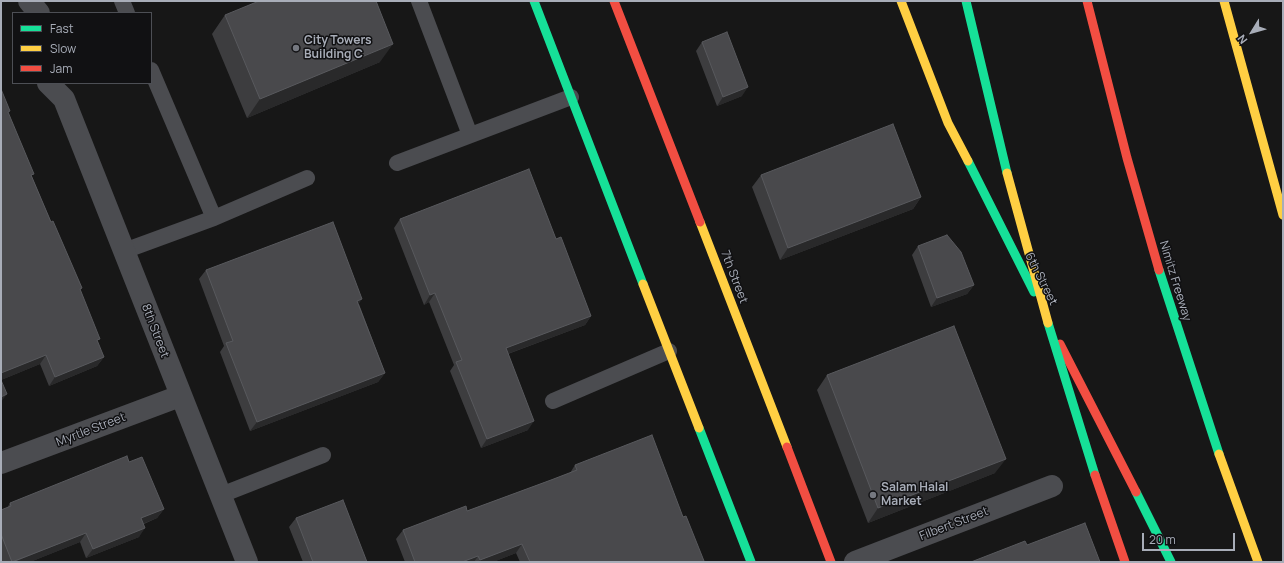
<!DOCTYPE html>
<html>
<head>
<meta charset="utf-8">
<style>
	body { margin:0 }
	#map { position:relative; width:1284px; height:563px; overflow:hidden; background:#171717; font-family:Manrope,sans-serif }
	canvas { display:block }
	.frame { position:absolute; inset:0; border:2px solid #a8adb8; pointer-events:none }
	.legend { position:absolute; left:12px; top:12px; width:140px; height:72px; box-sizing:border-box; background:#111113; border:1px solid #4d4f55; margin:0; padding:5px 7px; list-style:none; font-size:12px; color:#a8adb8 }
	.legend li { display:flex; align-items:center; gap:8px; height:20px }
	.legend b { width:20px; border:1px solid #4d4f55 }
	.north { position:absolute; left:1232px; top:12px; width:40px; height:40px; -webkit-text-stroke:3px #111113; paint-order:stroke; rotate:233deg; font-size:11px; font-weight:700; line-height:16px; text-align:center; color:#a8adb8 }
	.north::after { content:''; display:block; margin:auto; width:14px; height:18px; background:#a8adb8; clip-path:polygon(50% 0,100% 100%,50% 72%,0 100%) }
	.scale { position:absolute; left:1142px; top:533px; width:93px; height:18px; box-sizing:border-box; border:2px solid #a8adb8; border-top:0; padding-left:5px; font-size:12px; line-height:14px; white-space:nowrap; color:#a8adb8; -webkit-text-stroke:3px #111113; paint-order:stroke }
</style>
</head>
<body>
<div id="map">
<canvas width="1284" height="563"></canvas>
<div class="frame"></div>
<ul class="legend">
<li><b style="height:5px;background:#16e098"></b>Fast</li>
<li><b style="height:5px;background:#ffcf43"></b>Slow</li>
<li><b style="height:5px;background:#f24e42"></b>Jam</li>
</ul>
<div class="north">N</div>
<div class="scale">20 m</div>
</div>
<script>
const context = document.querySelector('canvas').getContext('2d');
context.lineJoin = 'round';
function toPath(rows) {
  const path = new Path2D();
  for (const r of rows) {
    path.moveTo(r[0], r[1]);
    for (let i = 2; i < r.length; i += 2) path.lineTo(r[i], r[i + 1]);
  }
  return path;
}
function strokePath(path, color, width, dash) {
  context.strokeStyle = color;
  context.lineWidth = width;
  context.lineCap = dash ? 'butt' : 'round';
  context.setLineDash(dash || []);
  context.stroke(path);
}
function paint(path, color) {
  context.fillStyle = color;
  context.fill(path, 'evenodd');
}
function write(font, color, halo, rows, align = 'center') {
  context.font = font + ' Manrope,sans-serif';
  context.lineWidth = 3;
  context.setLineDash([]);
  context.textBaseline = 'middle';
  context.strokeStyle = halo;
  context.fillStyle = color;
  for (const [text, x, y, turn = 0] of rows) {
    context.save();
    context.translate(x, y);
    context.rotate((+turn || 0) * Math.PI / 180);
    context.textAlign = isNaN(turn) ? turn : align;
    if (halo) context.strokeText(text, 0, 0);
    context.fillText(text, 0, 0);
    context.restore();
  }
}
strokePath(toPath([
	[122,1,127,13],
	[419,1,470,135],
	[397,163,571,97],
	[214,218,307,178],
	[124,251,214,218,151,70],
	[553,401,669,351],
	[221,495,323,455]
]), '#4b4c50', 16);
strokePath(toPath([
	[29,1,39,13],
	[48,83,64,99,247,562],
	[1,463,180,396],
	[855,562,1052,486]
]), '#4b4c50', 22);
strokePath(toPath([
	[534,1,643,284],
	[968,161,1034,292],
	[1159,270,1219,454],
	[699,428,751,562],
	[1136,492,1171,562]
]), '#16e098', 9);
strokePath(toPath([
	[901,1,948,123,968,161],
	[1224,1,1283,215],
	[700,222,787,447],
	[643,284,699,428],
	[1219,454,1258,562]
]), '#ffcf43', 9);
strokePath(toPath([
	[614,1,700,222],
	[1087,1,1127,158,1159,270],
	[1060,344,1136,492],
	[787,447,831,562]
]), '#f24e42', 9);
strokePath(toPath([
	[966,1,1007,173],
	[1048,323,1095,475]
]), '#16e098', 9);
strokePath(toPath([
	[1007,173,1048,323]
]), '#ffcf43', 9);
strokePath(toPath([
	[1095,475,1125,562]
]), '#f24e42', 9);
paint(toPath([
	[225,15,380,62,247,118,212,34],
	[702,42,742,96,717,106,696,51],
	[8,113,32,177,51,222,82,288,80,290,97,343,104,357,97,366,49,386,40,364,1,380],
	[761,175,921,197,913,209,780,260,752,187],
	[400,219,556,239,591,316,585,325,508,354,528,430,481,448,450,371,454,365,429,302,424,305,394,228],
	[918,246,974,285,967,294,931,307,912,255],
	[206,270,359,304,385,373,378,382,250,431,220,352,224,346,199,279],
	[827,375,995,473,868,523,817,390],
	[129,462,164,509,157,518,144,524,139,537,86,558,80,542,30,562,2,562,1,559,1,510,7,508,10,503],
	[575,465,683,517,704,561,703,562,520,562,516,553,493,562,405,562,396,539,403,530,467,511,570,473],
	[296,518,367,562,303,562,289,527]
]), '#3d3d3f');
paint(toPath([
	[393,44,380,62,247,118,260,99],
	[748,87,742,96,717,106,723,97],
	[921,197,913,209,780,260,788,248],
	[974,285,967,294,931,307,937,298],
	[435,293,429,302,424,305,430,295],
	[362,299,356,308,357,301],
	[591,316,585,325,499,357,506,348],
	[46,355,40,364,1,380,1,373],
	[104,357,97,366,49,386,55,377],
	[385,373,378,382,250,431,257,422],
	[7,394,1,402,1,397],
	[534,421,528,430,481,448,487,439],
	[1006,459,995,473,868,523,878,508],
	[164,509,157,518,135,527,141,518],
	[145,528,139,537,86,558,93,549],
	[86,533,80,542,30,562,14,562],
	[522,544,516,553,493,562,479,562,480,560],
	[478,556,474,562,462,562]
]), '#29292a');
const building = toPath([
	[259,1,376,1,393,44,260,99,225,15,259,1],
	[727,32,748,87,723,97,702,42,727,32],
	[1,89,10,111,8,112,34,174,31,175,51,222,53,221,82,288,80,289,100,339,97,340,104,357,55,377,46,355,1,373,1,89],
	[893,124,921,197,788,248,761,175,893,124],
	[529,169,556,239,561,237,591,316,506,348,534,421,487,439,456,362,462,360,435,293,430,295,400,219,529,169],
	[333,222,362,299,357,301,385,373,257,422,226,343,233,341,206,270,333,222],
	[947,235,961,252,974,285,937,298,918,246,947,235],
	[954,326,1006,459,878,508,827,375,954,326],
	[1,380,7,394,1,397,1,380],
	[652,435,683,517,686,516,704,561,702,562,530,562,522,544,480,560,478,556,462,562,415,562,403,530,466,506,467,511,551,480,577,470,575,465,652,435],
	[127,456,129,462,142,457,164,509,141,518,145,528,93,549,86,533,12,562,1,534,1,510,11,506,10,503,127,456],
	[343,500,367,562,313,562,296,518,343,500],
	[1085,523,1100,562,971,562,1025,541,1027,545,1085,523]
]);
paint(building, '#49494c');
strokePath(building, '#58595d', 1);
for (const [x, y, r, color] of [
	[296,48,4,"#757880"],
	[873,495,4,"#757880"]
]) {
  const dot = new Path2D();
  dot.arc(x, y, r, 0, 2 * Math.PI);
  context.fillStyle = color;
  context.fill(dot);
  strokePath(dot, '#111113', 1.5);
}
write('bold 12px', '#a8adb8', '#111113', [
	["City Towers",304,41],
	["Building C",304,55],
	["Salam Halal",881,488],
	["Market",881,502]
], 'left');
write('12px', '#a8adb8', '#111113', [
	["7th Street",734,277,69],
	["6th Street",1041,279,63],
	["Nimitz Freeway",1175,281,73],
	["8th Street",155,331,69],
	["Myrtle Street",91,430,-21],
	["Filbert Street",954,524,-21]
]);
</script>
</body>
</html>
